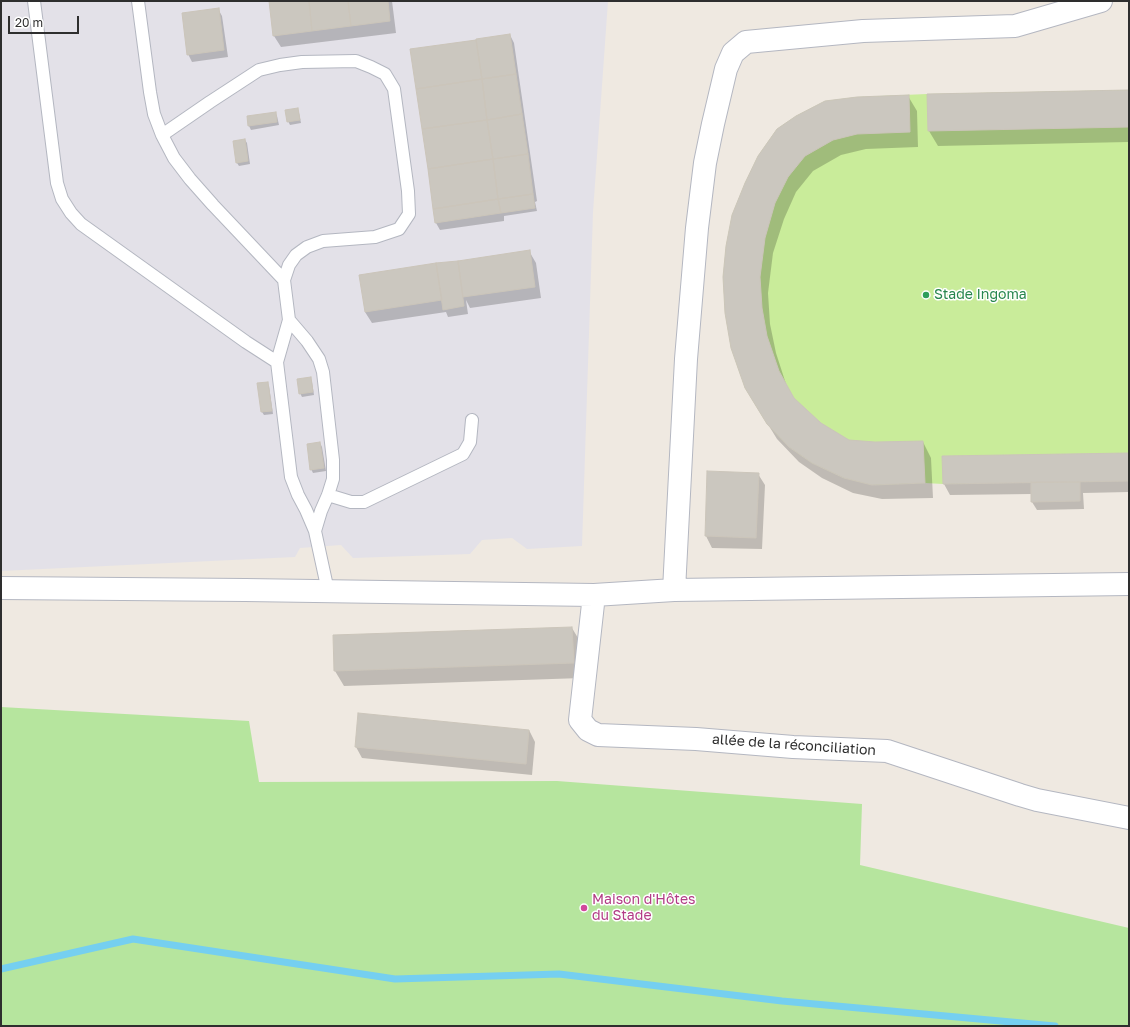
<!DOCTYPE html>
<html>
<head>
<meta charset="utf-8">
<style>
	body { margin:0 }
	#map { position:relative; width:1130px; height:1027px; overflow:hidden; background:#efe9e1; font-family:"Golos Text",sans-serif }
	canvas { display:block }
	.frame { position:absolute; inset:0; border:2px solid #2e2e2e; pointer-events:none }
	.scale { position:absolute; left:8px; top:16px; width:71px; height:18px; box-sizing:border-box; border:2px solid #2e2e2e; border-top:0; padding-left:5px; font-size:12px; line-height:14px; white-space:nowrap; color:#2e2e2e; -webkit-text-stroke:3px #fff; paint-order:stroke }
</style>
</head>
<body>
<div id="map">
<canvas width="1130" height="1027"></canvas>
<div class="frame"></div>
<div class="scale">20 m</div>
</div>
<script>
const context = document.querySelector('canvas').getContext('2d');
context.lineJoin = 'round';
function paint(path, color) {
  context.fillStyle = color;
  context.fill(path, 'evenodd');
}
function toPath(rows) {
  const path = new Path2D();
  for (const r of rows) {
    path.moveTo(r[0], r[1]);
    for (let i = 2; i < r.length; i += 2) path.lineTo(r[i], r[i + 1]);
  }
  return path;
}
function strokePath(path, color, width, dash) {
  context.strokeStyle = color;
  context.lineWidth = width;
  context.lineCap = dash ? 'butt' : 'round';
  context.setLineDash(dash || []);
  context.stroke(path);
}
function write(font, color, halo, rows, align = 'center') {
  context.font = font + ' "Golos Text",sans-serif';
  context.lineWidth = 3;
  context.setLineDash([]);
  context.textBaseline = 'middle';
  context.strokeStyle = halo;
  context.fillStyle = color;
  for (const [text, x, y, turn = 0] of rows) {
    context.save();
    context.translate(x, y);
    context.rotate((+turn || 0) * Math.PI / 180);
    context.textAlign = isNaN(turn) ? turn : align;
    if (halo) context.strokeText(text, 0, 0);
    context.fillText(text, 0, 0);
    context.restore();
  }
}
paint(toPath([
	[1,1,608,1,593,212,582,546,527,549,512,538,482,540,470,554,353,558,341,545,300,548,295,557,1,571]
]), '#e3e1e8');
paint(toPath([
	[1,707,249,721,259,782,557,781,862,804,860,865,1129,928,1129,1026,1,1026]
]), '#b6e59e');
paint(toPath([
	[1129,90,1129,478,943,484,925,483,872,485,844,478,812,463,789,447,767,424,745,388,731,348,725,313,723,277,726,246,732,215,745,183,758,156,777,129,796,116,825,101,857,97,927,94]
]), '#c9ec9a');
paint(toPath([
	[270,1,392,1,396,33,281,47,274,36],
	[218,9,222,16,228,57,192,62,188,54],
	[510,35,514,43,537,201,535,202,537,211,504,216,504,221,440,230,436,223,412,50],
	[1129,91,1129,142,938,146,929,131],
	[908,96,917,111,918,147,866,149,841,155,813,171,796,192,784,219,773,253,768,293,770,324,776,353,787,387,794,399,820,424,848,441,875,443,923,442,931,458,933,498,882,499,853,493,822,478,799,462,777,439,755,403,746,184],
	[297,109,299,113,301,123,290,125,288,121],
	[275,113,277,116,279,125,251,130,249,126,248,117],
	[245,140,247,143,250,164,239,166,237,163],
	[529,251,536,263,541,298,470,308,466,300,468,314,448,317,446,312,372,323,365,312,458,262],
	[310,378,312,382,314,395,302,397,300,393],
	[267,383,269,386,273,414,264,415,262,412],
	[320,443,322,447,326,471,313,473,311,469],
	[1129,454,1129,492,1083,493,1084,509,1037,510,1032,502,1032,494,950,495,944,484],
	[708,472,758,474,765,485,762,549,712,548,706,536],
	[572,628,581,643,582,678,344,686,335,671,334,636],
	[529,730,535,742,532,775,362,758,356,747]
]), '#0003');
strokePath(toPath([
	[1,969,133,939,395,979,559,974,782,1001,1055,1026]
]), '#75cff0', 7);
const building = toPath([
	[269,1,309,1,312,31,273,36,269,1],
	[309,1,348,1,351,26,312,31,309,1],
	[348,1,388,1,390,21,351,26,348,1],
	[219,8,224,50,187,55,182,13,219,8],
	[510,34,516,74,482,79,476,39,510,34],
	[476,40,482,79,416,89,410,49,476,40],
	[516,74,522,114,487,120,482,79,516,74],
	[482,79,487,120,422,129,416,89,482,79],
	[1129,90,1129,127,928,131,927,94,1129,90],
	[909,95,910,132,857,134,833,140,805,156,788,177,775,203,765,238,760,277,762,308,767,336,779,371,794,398,821,423,849,440,875,442,923,441,925,483,872,485,844,478,812,463,789,447,767,424,745,388,731,348,725,313,723,277,726,246,732,215,745,183,758,156,777,129,796,116,825,101,857,97,909,95],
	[298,108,300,120,287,122,285,110,298,108],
	[276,112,277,122,248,126,247,116,276,112],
	[522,114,528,154,493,159,487,120,522,114],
	[487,120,493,159,428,169,422,129,487,120],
	[245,139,248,161,236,163,233,141,245,139],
	[528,154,533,194,498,199,493,159,528,154],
	[493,159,498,199,433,209,428,169,493,159],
	[533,194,535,208,501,213,498,199,533,194],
	[498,199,501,213,435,223,433,209,498,199],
	[530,250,535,287,463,297,458,261,530,250],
	[458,261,464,306,443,310,436,263,458,261],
	[436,263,442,300,365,312,359,275,436,263],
	[311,377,313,392,299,394,297,379,311,377],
	[268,382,272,411,261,412,257,383,268,382],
	[320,442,324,468,310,470,307,444,320,442],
	[1129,453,1129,481,943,484,942,456,1129,453],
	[707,471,759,473,756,538,705,536,707,471],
	[1031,482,1080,482,1080,501,1031,502,1031,482],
	[572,627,574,663,334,671,333,635,572,627],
	[358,713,529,730,526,764,355,747,358,713]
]);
paint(building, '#cbc7bf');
strokePath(building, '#cbc5ba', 1);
const lane = toPath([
	[34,1,57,183,62,199,71,213,81,224,246,342,277,362,291,477,298,495,306,510,315,531],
	[138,1,150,92,154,114,162,135],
	[284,280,213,205,190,179,174,158,162,135,210,102,259,70,280,65,302,62,356,61,371,67,385,74,394,89,408,191,409,214,399,229,375,237,323,241,307,247,296,255,289,265,284,280,289,320,307,341,319,359,323,372,333,460,333,479,328,495,321,511,315,531,328,591],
	[277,362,289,320],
	[328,495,351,502,364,502,463,454,470,442,472,420]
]);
const street = toPath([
	[1,588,245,590,594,595,674,590,1129,584],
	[674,590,686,359,697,228,705,163,713,124,726,69,733,53,746,42,863,31,1015,26,1101,1],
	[594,595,580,720,588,730,598,735,696,739,793,747,887,751,1020,795,1037,800,1129,818]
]);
strokePath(lane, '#b4b7c1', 14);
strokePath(street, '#b4b7c1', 24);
strokePath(lane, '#fff', 12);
strokePath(street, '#fff', 22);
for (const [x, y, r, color] of [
	[926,295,4,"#2e9e5b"],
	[584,908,4,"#d1479c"]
]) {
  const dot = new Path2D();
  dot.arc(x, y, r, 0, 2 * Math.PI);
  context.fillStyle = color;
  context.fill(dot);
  strokePath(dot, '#fff', 1.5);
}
write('14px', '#27864d', '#fff', [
	["Stade Ingoma",934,295]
], 'left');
write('14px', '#2e2e2e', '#fff', [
	["allée de la réconciliation",794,745,4]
]);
write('14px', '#b23c85', '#fff', [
	["Maison d'Hôtes",592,900],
	["du Stade",592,916]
], 'left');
</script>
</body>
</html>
